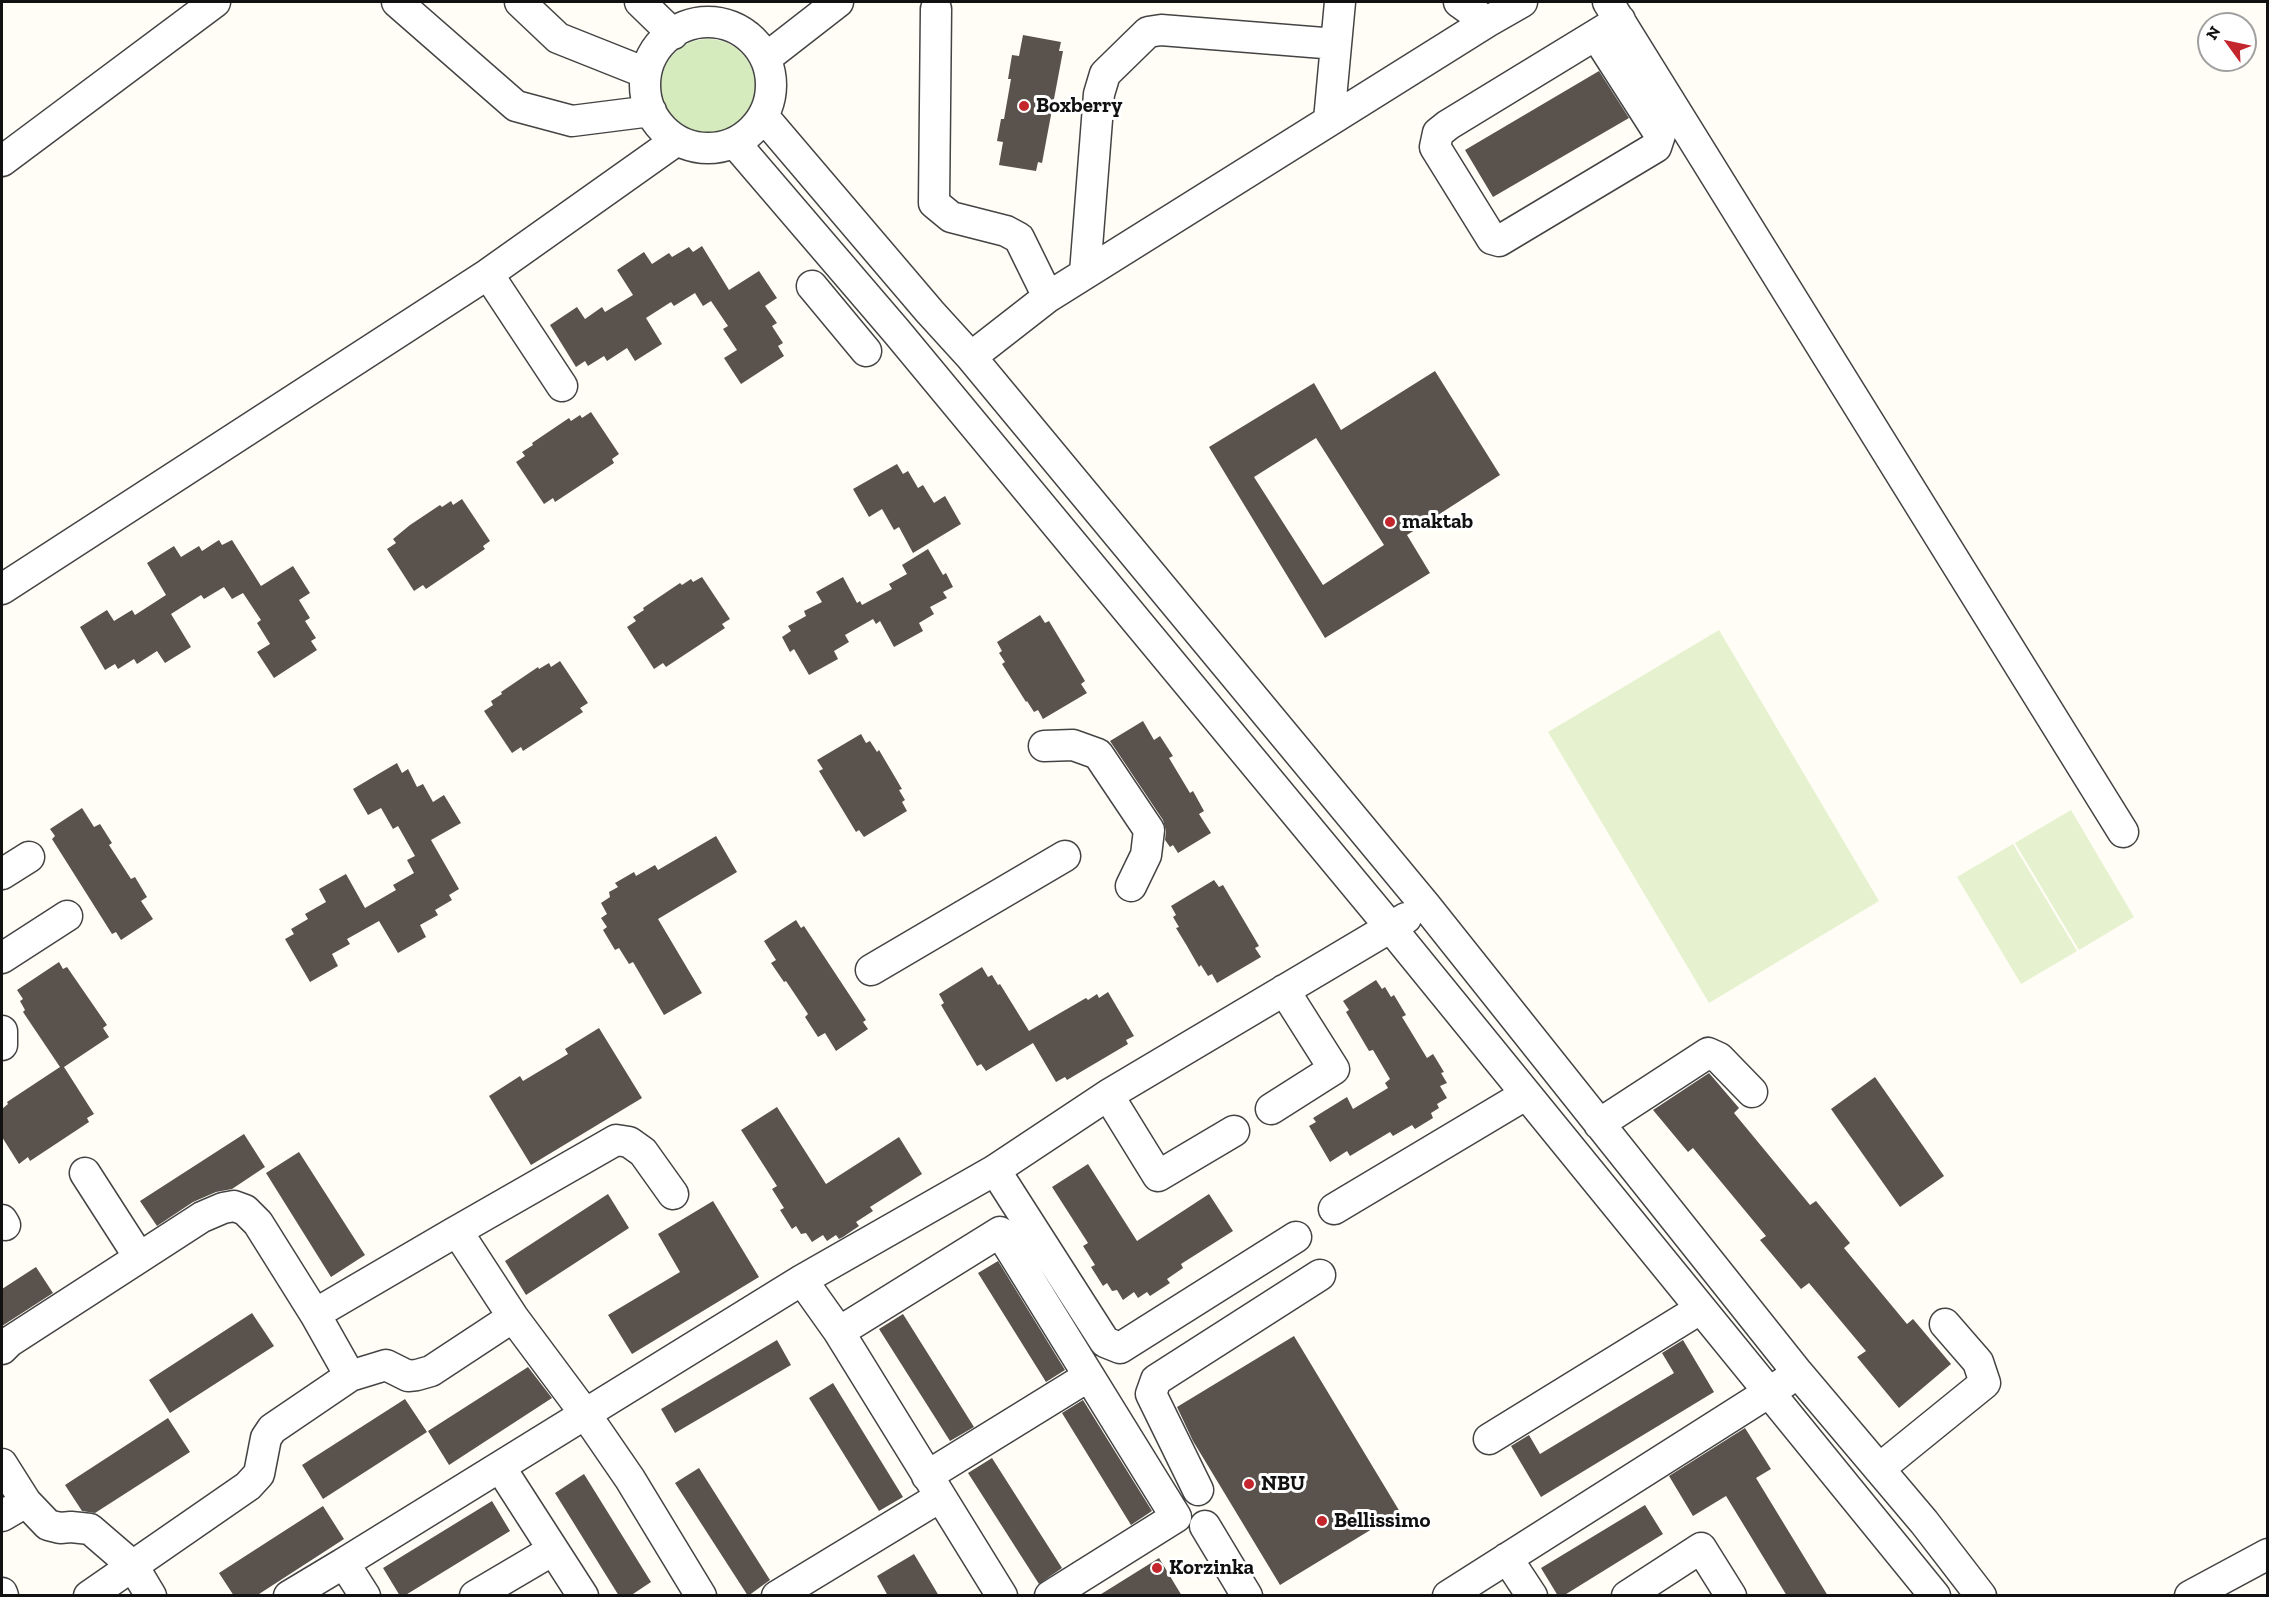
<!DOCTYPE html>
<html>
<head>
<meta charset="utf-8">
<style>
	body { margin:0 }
	#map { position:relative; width:2269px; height:1597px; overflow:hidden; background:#fffdf5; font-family:"Zilla Slab",serif }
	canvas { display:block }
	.frame { position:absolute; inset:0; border:3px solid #111; pointer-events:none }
	.north { position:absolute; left:2197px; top:12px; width:60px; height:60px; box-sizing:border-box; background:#fff; border:2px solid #a0a0a0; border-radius:50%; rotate:303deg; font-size:16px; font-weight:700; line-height:24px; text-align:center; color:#111 }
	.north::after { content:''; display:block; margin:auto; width:21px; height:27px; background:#c4262e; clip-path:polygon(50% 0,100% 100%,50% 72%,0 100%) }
</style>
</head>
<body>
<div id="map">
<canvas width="2269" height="1597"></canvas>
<div class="frame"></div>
<div class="north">N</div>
</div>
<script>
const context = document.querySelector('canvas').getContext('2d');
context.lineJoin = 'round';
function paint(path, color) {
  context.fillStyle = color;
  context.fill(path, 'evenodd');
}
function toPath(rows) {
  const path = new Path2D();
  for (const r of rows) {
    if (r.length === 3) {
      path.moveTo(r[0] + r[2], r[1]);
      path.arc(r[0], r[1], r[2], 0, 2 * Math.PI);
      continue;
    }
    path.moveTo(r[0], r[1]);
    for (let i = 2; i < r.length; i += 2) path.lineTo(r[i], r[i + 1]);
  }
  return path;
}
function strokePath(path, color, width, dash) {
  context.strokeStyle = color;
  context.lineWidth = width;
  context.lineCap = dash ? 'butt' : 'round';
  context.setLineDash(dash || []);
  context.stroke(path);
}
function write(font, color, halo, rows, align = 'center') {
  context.font = font + ' "Zilla Slab",serif';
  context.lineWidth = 6;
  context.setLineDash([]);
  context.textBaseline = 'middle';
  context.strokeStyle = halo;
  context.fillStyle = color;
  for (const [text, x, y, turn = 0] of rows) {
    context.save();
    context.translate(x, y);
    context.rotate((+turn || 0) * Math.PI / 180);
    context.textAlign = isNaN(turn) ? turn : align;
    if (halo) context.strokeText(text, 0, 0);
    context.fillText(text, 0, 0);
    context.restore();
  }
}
paint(toPath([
	[708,86,47]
]), '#d5ebbd');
paint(toPath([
	[1719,630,1879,901,1709,1003,1548,732],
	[2071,810,2134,917,2079,950,2015,843],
	[2013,844,2077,951,2021,984,1957,877]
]), '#e6f2cf');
paint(toPath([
	[1023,35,1061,42,1059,51,1063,51,1042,163,1038,162,1036,171,999,165,1003,142,997,141,1001,119,1004,119,1011,79,1008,79,1012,55,1019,56],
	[1599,71,1629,118,1493,197,1465,150],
	[702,246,729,290,759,271,777,298,765,306,777,323,772,326,783,343,778,346,784,356,741,384,724,358,737,350,723,329,728,326,711,301,703,306,695,293,674,306,671,302,646,318,662,344,635,361,627,348,607,361,604,356,588,366,585,361,576,367,550,325,577,307,585,319,602,307,605,312,633,295,617,270,644,252,652,264,669,253,672,257,689,247,693,252],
	[1435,371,1500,475,1407,535,1430,573,1325,638,1209,447,1314,383,1341,430],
	[1316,438,1384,545,1323,585,1254,477],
	[591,412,619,454,612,459,614,463,555,502,553,498,544,504,516,462,525,456,522,452,533,445,532,443,569,418,571,421,580,415,582,418],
	[897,464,903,474,908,471,918,488,923,485,934,503,945,496,961,524,913,553,899,527,894,530,882,509,869,517,853,489],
	[462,499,490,541,483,546,485,549,426,589,423,585,414,591,387,549,396,543,393,539,410,525,440,505,442,507,451,501,453,505],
	[219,540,222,545,232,540,261,586,293,566,310,593,299,600,310,618,305,621,316,638,311,641,317,650,274,678,257,652,270,644,257,623,261,620,243,593,232,599,224,587,204,599,201,595,171,614,191,647,165,663,157,651,137,664,134,659,118,669,115,664,105,670,80,627,107,610,114,621,132,610,135,615,166,595,147,563,174,546,181,557,199,546,202,551],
	[928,549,943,575,946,573,953,587,943,592,947,598,930,607,934,614,919,623,923,631,894,647,880,621,876,624,873,619,845,635,849,642,834,651,838,659,809,675,794,649,790,652,782,637,791,631,788,626,806,616,804,611,822,602,816,592,843,577,857,603,860,601,862,605,892,589,889,584,907,574,902,565],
	[702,577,730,619,722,624,725,628,666,667,663,663,654,669,627,627,636,621,633,617,644,610,643,608,680,583,682,585,691,579,693,582],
	[1040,615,1045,623,1049,621,1085,681,1081,684,1087,693,1043,719,1038,710,1034,712,1027,701,1026,702,1002,664,1005,662,999,653,1002,651,997,642],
	[560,661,588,703,580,708,583,712,523,751,521,747,512,753,484,711,493,705,491,701,502,694,501,692,538,667,539,669,549,663,551,667],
	[1143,721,1154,740,1160,736,1173,756,1169,758,1190,793,1193,791,1204,811,1199,814,1211,833,1178,853,1173,845,1170,847,1165,840,1166,831,1163,820,1110,741],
	[861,734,866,743,870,741,877,752,879,750,902,789,899,790,905,800,902,802,907,811,864,837,859,830,856,832,819,771,823,769,817,760],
	[397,763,402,773,408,769,417,787,423,784,433,802,444,795,461,823,431,840,459,889,449,895,452,900,435,910,438,915,420,925,426,937,398,953,379,921,347,939,350,944,332,954,338,966,310,982,285,939,294,934,291,929,308,919,305,914,326,902,319,889,346,874,365,908,396,890,393,885,414,873,407,860,415,856,398,826,393,829,381,808,368,815,353,789],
	[82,808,94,827,100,824,112,843,109,845,131,879,135,877,147,897,141,901,153,919,121,940,116,932,112,934,52,839,55,836,50,829],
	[716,836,737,872,658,919,702,993,664,1015,633,962,629,964,619,948,615,950,603,930,607,927,601,918,607,914,601,903,610,897,609,892,618,887,615,883,634,872,636,876,655,865,658,870],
	[1214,880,1219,887,1223,885,1259,946,1255,948,1261,957,1217,983,1212,974,1208,976,1201,965,1199,967,1187,946,1176,928,1179,927,1173,917,1176,915,1171,906],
	[796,920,801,928,804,926,866,1020,863,1022,868,1029,836,1051,825,1033,818,1037,805,1017,808,1014,786,981,784,982,771,963,776,960,764,941],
	[59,962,63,969,67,967,107,1025,103,1028,109,1037,64,1067,94,1114,87,1118,89,1122,30,1161,28,1157,19,1164,2,1137,2,1109,8,1104,7,1102,60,1067,23,1012,25,1010,20,1001,23,999,17,990],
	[982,967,988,977,992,975,998,985,1000,984,1029,1031,1086,998,1088,1000,1097,994,1099,998,1108,992,1134,1036,1126,1040,1128,1044,1067,1080,1065,1077,1056,1082,1033,1043,986,1071,981,1064,977,1066,941,1005,944,1003,939,994],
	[1376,980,1382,989,1385,987,1391,997,1394,995,1406,1015,1402,1017,1427,1058,1433,1054,1444,1072,1441,1073,1447,1083,1440,1086,1447,1098,1437,1104,1439,1108,1431,1113,1433,1118,1415,1129,1412,1125,1393,1136,1390,1132,1350,1156,1347,1151,1330,1162,1309,1126,1316,1122,1313,1118,1347,1097,1353,1109,1388,1088,1385,1083,1390,1079,1373,1050,1369,1051,1346,1012,1349,1010,1343,1001],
	[599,1028,642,1098,531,1165,489,1096,520,1076,523,1081,568,1054,565,1049],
	[1709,1073,1739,1108,1734,1113,1810,1205,1816,1201,1850,1243,1844,1248,1907,1324,1913,1319,1951,1364,1899,1408,1857,1357,1866,1351,1809,1283,1801,1289,1760,1240,1766,1236,1693,1148,1688,1152,1653,1110],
	[1875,1077,1944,1176,1900,1207,1831,1109],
	[777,1107,826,1184,899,1137,922,1174,870,1207,873,1211,856,1222,859,1226,843,1237,839,1239,836,1235,827,1241,823,1235,812,1242,806,1233,801,1234,796,1226,792,1229,780,1210,784,1208,772,1189,777,1186,741,1130],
	[244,1134,265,1167,232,1189,216,1192,193,1202,157,1226,140,1201],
	[299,1152,365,1255,331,1277,266,1173],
	[1088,1164,1137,1241,1209,1194,1233,1231,1181,1264,1183,1268,1167,1279,1170,1283,1150,1296,1147,1292,1138,1298,1134,1292,1123,1300,1117,1290,1112,1291,1107,1283,1103,1286,1091,1267,1095,1265,1083,1246,1088,1243,1052,1187],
	[608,1194,629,1228,526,1295,505,1261],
	[713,1201,759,1277,632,1354,608,1315,680,1272,658,1234],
	[998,1261,1065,1370,1046,1382,978,1273],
	[36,1267,53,1293,2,1326,2,1289],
	[252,1313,274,1346,170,1413,149,1380],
	[903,1314,974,1427,950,1441,879,1329],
	[1294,1336,1400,1512,1280,1585,1193,1441,1177,1407],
	[777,1340,791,1365,675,1433,661,1409],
	[1683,1340,1714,1392,1541,1497,1511,1446,1529,1435,1540,1454,1674,1373,1662,1353],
	[528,1367,552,1398,449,1465,428,1431],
	[833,1383,903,1497,879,1511,809,1398],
	[405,1399,427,1432,323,1499,302,1465],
	[1083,1400,1152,1511,1131,1525,1062,1413],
	[168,1418,190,1452,95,1513,82,1511,65,1485],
	[1745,1428,1771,1469,1756,1478,1828,1596,1787,1596,1726,1496,1693,1516,1669,1476],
	[992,1458,1062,1568,1039,1584,968,1473],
	[699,1468,770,1580,748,1596,675,1483],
	[584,1474,651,1582,630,1596,619,1596,555,1493],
	[492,1501,510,1531,404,1596,400,1596,383,1568],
	[1645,1505,1663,1534,1563,1596,1558,1596,1541,1568],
	[323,1506,344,1539,256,1596,234,1596,219,1573],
	[914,1554,939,1596,888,1596,877,1576],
	[1159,1558,1182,1596,1098,1596]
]), '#5a524d');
const minor = toPath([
	[397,2,516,106,572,121,651,111],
	[520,2,558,38,646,73],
	[640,2,673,34],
	[1459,2,1487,22],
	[1608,2,2123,832],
	[936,9,934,203,951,217,1006,231,1019,238,1048,297],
	[708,85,63],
	[1596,35,1660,135,1656,147,1499,241,1492,239,1435,147,1438,133,1448,125,1620,20],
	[766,58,838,2],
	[763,116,930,312,971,357,1426,906,1798,1373,1924,1522,1981,1596],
	[1329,120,1340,2],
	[735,143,897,332,1391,928,1935,1596],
	[2,161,215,2],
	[1085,273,1099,94,1105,74,1148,32,1161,30,1336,44],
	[488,274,562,386],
	[812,286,866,351],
	[971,357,1048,297,1487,22,1522,2],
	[2,589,488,274,677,140],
	[1044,746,1073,745,1098,754,1149,830,1146,855,1131,886],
	[2,874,29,857],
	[2,958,67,916],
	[871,970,1065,856],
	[2,1031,2,1045],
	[1108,1095,1158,1176,1234,1131],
	[1271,1109,1334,1069,1284,990],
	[1599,1124,1708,1053,1719,1058,1752,1092],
	[995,1170,1105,1342,1120,1348,1296,1237],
	[85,1173,139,1257],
	[1334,1209,1525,1095],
	[2,1220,5,1225],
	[457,1231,616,1140,629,1142,643,1152,673,1194],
	[802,1280,839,1332,1002,1596],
	[315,1314,457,1231,513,1317,586,1415,630,1479,701,1596],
	[839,1332,1000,1232,1176,1517,1050,1596],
	[2,1349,9,1342,202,1217,223,1208,234,1206,245,1210,258,1223,315,1314,350,1376,272,1429,266,1438,259,1474,248,1486,89,1596],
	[350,1376,386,1365,408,1376,417,1375,431,1371,513,1317],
	[1489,1439,1700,1309],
	[2,1464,26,1502],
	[500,1467,583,1596],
	[1879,1469,1985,1383,1978,1362,1945,1324],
	[927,1476,1089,1376],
	[1198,1490,1151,1394,1156,1380,1320,1275],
	[2,1516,26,1502,48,1525,60,1528,71,1527,90,1529,133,1566,151,1596],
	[1205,1526,1247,1596],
	[1507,1558,1532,1596],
	[2,1593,3,1596],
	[289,1596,344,1563],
	[365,1596,344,1563,802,1280,995,1170,1108,1095,1406,918],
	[475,1596,553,1550],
	[777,1596,940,1497],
	[1448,1596,1785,1382],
	[1627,1596,1701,1548,1731,1596],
	[2190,1596,2268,1554]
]);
strokePath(minor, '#444', 33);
strokePath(minor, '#fff', 30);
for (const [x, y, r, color] of [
	[1024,106,6,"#c4262e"],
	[1390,522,6,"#c4262e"],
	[1249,1484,6,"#c4262e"],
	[1322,1521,6,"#c4262e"],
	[1157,1568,6,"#c4262e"]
]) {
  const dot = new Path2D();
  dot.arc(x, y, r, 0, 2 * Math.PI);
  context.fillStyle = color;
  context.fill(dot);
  strokePath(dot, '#fff', 2);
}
write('bold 21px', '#111', '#fff', [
	["Boxberry",1036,106],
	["maktab",1402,522],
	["NBU",1261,1484],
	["Bellissimo",1334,1521],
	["Korzinka",1169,1568]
], 'left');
</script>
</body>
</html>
